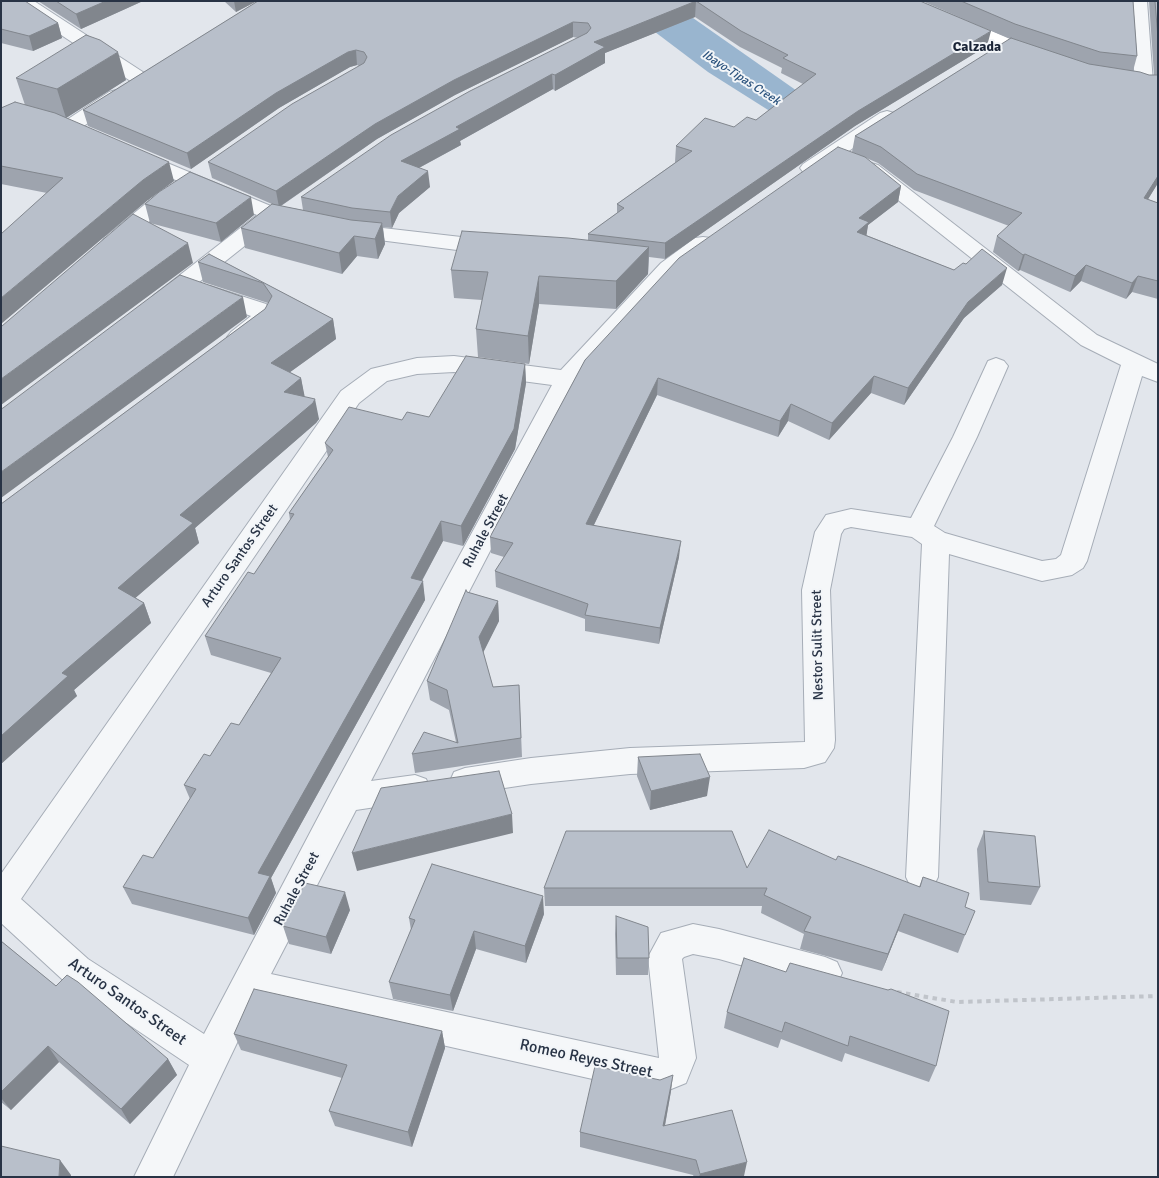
<!DOCTYPE html>
<html>
<head>
<meta charset="utf-8">
<style>
	body { margin:0 }
	#map { position:relative; width:1159px; height:1178px; overflow:hidden; background:#e2e6ec; font-family:Signika,sans-serif }
	canvas { display:block }
	.frame { position:absolute; inset:0; border:2px solid #283345; pointer-events:none }
</style>
</head>
<body>
<div id="map">
<canvas width="1159" height="1178"></canvas>
<div class="frame"></div>
</div>
<script>
const context = document.querySelector('canvas').getContext('2d');
context.lineJoin = 'round';
function paint(path, color) {
  context.fillStyle = color;
  context.fill(path, 'evenodd');
}
function toPath(rows) {
  const path = new Path2D();
  for (const r of rows) {
    path.moveTo(r[0], r[1]);
    for (let i = 2; i < r.length; i += 2) path.lineTo(r[i], r[i + 1]);
  }
  return path;
}
function strokePath(path, color, width, dash) {
  context.strokeStyle = color;
  context.lineWidth = width;
  context.lineCap = dash ? 'butt' : 'round';
  context.setLineDash(dash || []);
  context.stroke(path);
}
function write(font, color, halo, rows, align = 'center') {
  context.font = font + ' Signika,sans-serif';
  context.lineWidth = 4;
  context.setLineDash([]);
  context.textBaseline = 'middle';
  context.strokeStyle = halo;
  context.fillStyle = color;
  for (const [text, x, y, turn = 0] of rows) {
    context.save();
    context.translate(x, y);
    context.rotate((+turn || 0) * Math.PI / 180);
    context.textAlign = isNaN(turn) ? turn : align;
    if (halo) context.strokeText(text, 0, 0);
    context.fillText(text, 0, 0);
    context.restore();
  }
}
paint(toPath([
	[614,1,664,1,693,18,847,126,822,144,708,72]
]), '#99b5cf');
const minor = toPath([
	[13,1,34,1,149,76,151,80,149,84,142,86,135,84,16,5,13,1],
	[1129,1,1147,1,1153,83,1151,87,1144,89,1137,87,1135,83,1129,1],
	[116,90,123,92,126,96,123,100,76,131,69,133,62,131,59,127,62,123,109,92,116,90],
	[887,111,894,113,897,117,894,121,817,172,810,174,803,172,800,168,803,164,880,113,887,111],
	[136,150,278,209,307,215,310,220,307,225,299,226,276,221,169,306,161,308,153,306,150,301,153,296,257,215,129,160,126,156,129,152,136,150],
	[871,163,878,165,1097,335,1158,364,1158,382,1142,376,1087,561,1083,568,1072,575,1042,581,949,554,938,877,933,887,922,891,911,887,906,877,922,544,912,537,851,527,844,529,841,534,830,590,835,740,834,748,825,762,804,768,630,774,531,784,465,794,454,790,450,781,454,772,465,768,531,758,630,748,805,742,802,590,815,532,826,515,851,509,911,518,953,437,988,361,996,358,1004,361,1008,366,977,437,934,526,945,533,1042,561,1056,559,1061,555,1121,365,1081,345,864,173,861,169,864,165,871,163],
	[177,185,184,187,187,191,184,195,163,209,121,247,113,248,105,247,102,242,105,237,149,201,170,187,177,185],
	[348,224,496,241,504,243,507,248,504,253,496,255,340,235,337,230,340,225,348,224],
	[703,237,711,238,714,243,711,248,677,273,577,383,371,781,415,775,426,779,430,788,426,797,415,801,356,810,271,974,659,1058,648,957,661,933,693,924,719,929,825,957,837,962,842,973,837,984,825,989,719,959,693,954,684,957,682,959,696,1058,686,1083,659,1094,256,1003,173,1177,134,1177,189,1065,64,981,1,923,1,874,341,391,371,369,417,358,454,356,561,370,661,263,695,238,703,237],
	[454,372,552,385,333,789,204,1034,88,959,21,899,359,403,387,381,417,374,454,372],
	[210,286,266,304,274,315,271,322,268,327,247,342,239,344,231,342,227,337,231,332,251,316,202,298,199,293,202,288,210,286]
]);
const major = toPath([
	[892,1,917,1,1044,52,1046,56,1044,60,1037,62,1030,60,895,5,892,1]
]);
strokePath(minor, '#a6adb7', 2);
strokePath(major, '#9faab9', 2);
strokePath(toPath([
	[897,992,957,1002,1158,996]
]), '#c0c4ca', 4, [4.5, 4.5]);
paint(minor, '#f5f7f9');
paint(major, '#fff');
paint(toPath([
	[1,1,58,23,62,38,33,51,1,43],
	[38,1,143,1,81,29],
	[224,1,257,1,236,12],
	[258,1,920,1,987,46,855,126,665,259,649,257,648,274,616,309,539,304,529,364,478,357,476,329,482,300,454,298,451,270,588,240,588,234,617,213,617,204,676,162,675,162,676,146,756,120,803,84,781,73,782,68,740,47,695,17,605,53,605,63,555,91,553,89,460,141,461,145,419,168,430,187,399,213,392,228,383,227,385,244,378,259,357,256,342,274,245,248,241,228,272,204,212,178,208,162,359,66,357,65,350,67,279,108,191,169,88,126,83,110],
	[573,37,578,38,301,197,303,210,281,206,377,139,455,95],
	[922,1,1133,1,1137,56,1133,71,1149,75,1155,75,1154,75,1149,1,1158,1,1158,183,1148,199,1158,203,1158,299,1132,292,1126,299,1081,281,1070,292,1020,270,1018,271,993,252,997,236,1009,226,914,190,878,163,852,152,855,136,1010,39],
	[16,78,126,80,66,118,174,181,148,200,47,193,1,184,1,108,25,105],
	[901,186,898,202,868,225,866,235,954,270,1002,285,964,318,904,405,871,393,829,440,788,421,778,437,657,395,594,525,679,557,659,644,585,631,585,619,496,587,495,571,504,557,491,553,490,537,585,360],
	[145,204,254,215,221,242,150,223],
	[209,254,333,319,336,339,290,372,301,378,304,396,319,419,316,423,195,528,199,543,135,598,144,603,151,623,74,690,77,696,1,764,1,504,265,309,268,303,203,282,198,262],
	[525,364,526,383,515,449,463,546,443,541,422,581,425,600,271,878,276,893,254,935,132,904,123,887,153,858,190,799,184,785,239,725,271,673,211,655,205,636,254,574,290,520,289,513,328,457,325,443,402,420,429,417],
	[467,592,498,601,499,621,483,652,493,687,519,685,522,757,415,773,412,754,456,742,449,710,430,700,427,681],
	[638,757,707,796,650,810,637,776],
	[984,831,1040,887,1031,905,980,900,977,849],
	[836,860,919,887,923,877,965,907,965,935,958,953,898,931,882,971,800,949,804,934,761,913,762,906,545,906,544,888],
	[350,910,331,954,289,944,283,926],
	[544,914,526,963,476,949,453,1011,393,999,389,982,411,930,409,918],
	[616,916,649,958,648,975,616,975,615,934],
	[1,941,56,986,168,1059,177,1075,130,1124,59,1062,11,1110,1,1102],
	[744,958,936,1066,929,1082,845,1053,842,1062,781,1039,778,1048,724,1028,727,1012],
	[442,1031,445,1048,412,1147,335,1126,329,1111,342,1078,241,1050,234,1034],
	[671,1091,665,1126,744,1176,694,1177,693,1175,580,1147,580,1132]
]), '#9ea4ae');
paint(toPath([
	[106,1,143,1,81,29,76,14],
	[234,1,257,1,236,12],
	[696,1,695,17,605,53,605,63,555,91,555,75,594,42],
	[573,22,573,37,455,95,377,139,279,207,276,191,375,124,454,80],
	[58,23,62,38,33,51,29,36],
	[991,31,987,46,855,126,665,259,665,243,858,111],
	[356,50,357,65,350,67,279,108,191,169,187,153,276,93,348,52],
	[118,52,126,80,66,118,57,89],
	[552,74,553,89,460,141,461,145,402,177,401,161,456,127],
	[169,162,174,181,148,200,1,324,1,298,143,180],
	[428,171,430,187,399,213,392,228,390,212,398,196],
	[1158,176,1158,183,1139,214,1144,198],
	[901,186,898,202,868,225,866,239,854,248,859,218],
	[251,197,254,215,221,242,216,223],
	[382,223,385,244,378,259,375,239],
	[354,236,357,256,342,274,339,253],
	[188,243,193,263,1,405,1,379],
	[649,247,648,274,616,309,616,281],
	[1025,254,1020,270,1018,271,1023,255],
	[1086,265,1081,281,1070,292,1075,276],
	[1007,268,1002,285,964,318,904,405,908,388,968,302],
	[539,276,539,304,529,364,528,336],
	[1138,276,1132,292,1126,299,1132,283],
	[243,297,247,317,1,498,1,472],
	[333,319,336,339,275,383,271,363],
	[525,364,526,383,515,449,463,546,461,526],
	[874,376,871,393,829,440,832,423],
	[301,378,305,398,284,392],
	[658,378,657,395,586,541,586,524],
	[315,399,319,419,316,423,195,528,199,543,125,607,118,588,180,515],
	[791,404,788,421,778,437,780,421],
	[441,521,443,541,413,597,411,578],
	[681,541,679,557,659,644,660,628],
	[423,581,425,600,271,878,276,893,254,935,248,918,258,873],
	[498,601,499,621,481,657,479,637],
	[144,603,151,623,74,690,77,696,1,764,1,736,62,673],
	[710,777,707,796,650,810,651,791],
	[512,814,513,833,357,871,352,853],
	[345,892,350,910,331,954,326,937],
	[543,896,544,914,526,963,525,946],
	[904,914,898,931,882,971,888,954],
	[474,931,476,949,453,1011,450,995],
	[442,1031,445,1048,412,1147,408,1132],
	[48,1046,59,1062,11,1110,1,1098,1,1092],
	[168,1059,177,1075,130,1124,121,1109],
	[673,1075,671,1091,662,1141,663,1126],
	[60,1160,71,1175,71,1177,59,1177],
	[747,1162,744,1176,699,1177,700,1174]
]), '#81868d');
const building = toPath([
	[1,1,25,1,58,23,29,36,1,29,1,1],
	[56,1,106,1,76,14,56,1],
	[258,1,920,1,991,31,858,111,665,243,588,234,624,208,617,204,692,151,676,146,705,118,734,127,747,117,756,120,816,74,783,58,788,55,741,31,696,1,594,42,605,47,555,75,552,74,456,127,460,129,401,161,428,171,398,196,390,212,352,208,301,197,391,135,470,91,587,33,591,28,588,23,573,22,454,80,375,124,276,191,208,162,292,104,364,63,367,57,364,52,356,50,348,52,276,93,187,153,83,110,258,1],
	[961,1,1133,1,1137,56,1100,52,1015,24,961,1],
	[1155,1,1158,1,1158,38,1155,1],
	[86,35,100,40,118,52,57,89,16,78,86,35],
	[1011,38,1089,64,1140,72,1149,75,1158,75,1158,176,1144,198,1158,203,1158,281,1138,276,1132,283,1086,265,1075,276,1025,254,1023,255,997,236,1022,213,917,174,881,147,855,136,1011,38],
	[15,102,55,113,169,162,143,180,1,298,1,234,63,178,1,166,1,108,15,102],
	[838,147,865,157,901,186,859,218,869,222,857,232,954,270,963,263,966,264,982,249,1007,268,968,302,908,388,874,376,832,423,791,404,780,421,658,378,586,524,681,541,660,628,585,615,588,604,495,571,513,543,490,537,585,360,679,258,838,147],
	[190,172,251,197,216,223,145,204,159,192,190,172],
	[272,204,351,220,382,223,375,239,354,236,339,253,241,228,272,204],
	[133,214,188,243,1,379,1,327,2,326,133,214],
	[462,231,568,238,649,247,616,281,539,276,528,336,476,329,488,272,451,270,462,231],
	[209,254,333,319,271,363,301,378,284,392,315,399,313,403,180,515,193,523,118,588,144,603,62,673,68,676,1,736,1,504,265,309,272,296,263,283,198,262,209,254],
	[180,275,243,297,1,472,1,409,3,408,180,275],
	[466,356,525,364,514,429,461,526,441,521,411,578,423,581,258,873,270,876,248,918,123,887,143,855,153,858,196,789,184,785,204,754,210,756,231,723,239,725,281,658,205,636,248,572,254,574,294,514,289,513,333,450,325,443,349,407,402,420,407,412,429,417,466,356],
	[466,590,467,592,498,601,479,637,493,687,519,685,521,738,412,754,424,732,458,743,447,690,427,681,466,590],
	[700,754,710,777,651,791,638,757,700,754],
	[499,771,512,814,352,853,381,788,499,771],
	[769,830,836,860,838,856,920,887,923,877,969,893,965,907,975,911,965,935,904,914,888,954,804,931,811,917,764,895,767,888,544,888,566,831,732,831,747,868,769,830],
	[984,831,1035,836,1040,887,988,882,984,831],
	[432,864,543,896,525,946,474,931,450,995,389,982,415,920,409,918,432,864],
	[305,883,345,892,326,937,283,926,305,883],
	[616,916,648,927,649,958,617,958,616,916],
	[1,941,56,986,67,975,78,982,168,1059,121,1109,48,1046,1,1092,1,941],
	[744,958,786,972,790,963,888,990,891,989,949,1011,936,1066,850,1036,848,1046,785,1022,782,1032,727,1012,744,958],
	[254,989,442,1031,408,1132,329,1111,347,1065,234,1034,254,989],
	[595,1066,660,1080,673,1075,663,1126,732,1110,747,1162,700,1174,696,1160,580,1132,595,1066],
	[1,1146,60,1160,59,1177,1,1177,1,1146]
]);
paint(building, '#b8bfca');
strokePath(building, '#81868d', 1);
write('italic 12px', '#2d547e', '#f2f5f8', [
	["Ibayo-Tipas Creek",741,78,33]
]);
write('bold 14px', '#1a2436', '#f2f5f8', [
	["Calzada",977,47]
]);
write('14px', '#283345', '#f2f5f8', [
	["Ruhale Street",486,531,-62],
	["Arturo Santos Street",240,556,-55],
	["Nestor Sulit Street",818,645,-91],
	["Ruhale Street",297,889,-62]
]);
write('16px', '#283345', '#f2f5f8', [
	["Arturo Santos Street",127,1002,35],
	["Romeo Reyes Street",586,1059,12]
]);
</script>
</body>
</html>
